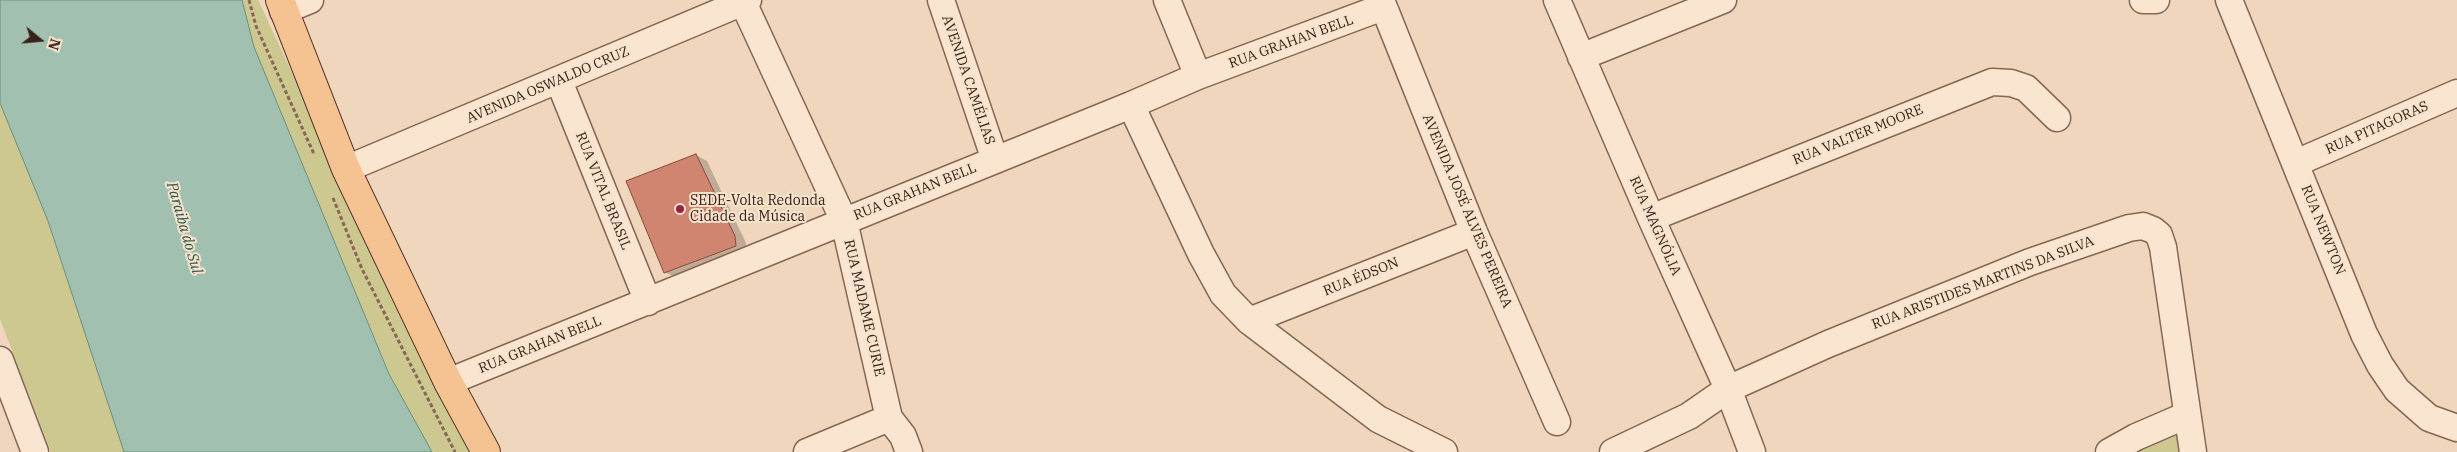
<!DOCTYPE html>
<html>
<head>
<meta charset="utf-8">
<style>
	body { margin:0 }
	#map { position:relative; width:2457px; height:452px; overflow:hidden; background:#efd6bc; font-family:"IBM Plex Serif",serif }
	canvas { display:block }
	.north { position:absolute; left:15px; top:15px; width:50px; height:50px; -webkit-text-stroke:4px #f7e2cc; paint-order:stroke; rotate:107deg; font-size:14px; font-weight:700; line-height:20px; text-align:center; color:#36221b }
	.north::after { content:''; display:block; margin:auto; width:18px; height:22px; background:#36221b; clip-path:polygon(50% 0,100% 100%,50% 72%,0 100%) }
</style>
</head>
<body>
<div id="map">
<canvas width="2457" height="452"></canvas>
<div class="north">N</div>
</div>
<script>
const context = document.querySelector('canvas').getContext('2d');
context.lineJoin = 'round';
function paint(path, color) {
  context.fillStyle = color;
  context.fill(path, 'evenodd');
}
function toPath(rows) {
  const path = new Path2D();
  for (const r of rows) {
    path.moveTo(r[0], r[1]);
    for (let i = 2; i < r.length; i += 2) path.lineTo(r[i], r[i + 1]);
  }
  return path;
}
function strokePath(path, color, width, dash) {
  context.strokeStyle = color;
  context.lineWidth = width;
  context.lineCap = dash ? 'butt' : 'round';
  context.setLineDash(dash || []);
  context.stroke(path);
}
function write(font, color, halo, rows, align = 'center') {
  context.font = font + ' "IBM Plex Serif",serif';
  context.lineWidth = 4;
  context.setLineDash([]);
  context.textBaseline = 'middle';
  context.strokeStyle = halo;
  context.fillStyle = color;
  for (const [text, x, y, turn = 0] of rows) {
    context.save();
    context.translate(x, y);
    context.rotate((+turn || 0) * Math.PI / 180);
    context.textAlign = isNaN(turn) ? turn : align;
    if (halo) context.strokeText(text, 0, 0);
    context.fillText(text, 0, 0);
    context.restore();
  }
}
paint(toPath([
	[242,0,258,0,469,452,432,452,389,374,254,47],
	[0,103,48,221,124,452,51,452,0,319],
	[2174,433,2184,437,2184,452,2129,452]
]), '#cdc890');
const water = toPath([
	[0,0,242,0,254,47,389,374,432,452,124,452,48,221,0,103,0,0]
]);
paint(water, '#a1c0b0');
strokePath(water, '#688e7d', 1);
paint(toPath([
	[696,155,707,161,746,243,746,252,676,278,665,272]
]), '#0003');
const building = toPath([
	[696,154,735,236,736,246,664,273,626,181,696,154]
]);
paint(building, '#cf8570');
strokePath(building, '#88493a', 1);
const minor = toPath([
	[742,0,844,221,889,418,903,436,909,452],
	[941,0,995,160],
	[1167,0,1198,76],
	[1381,0,1474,232,1557,422],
	[1557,0,1651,218,1728,389,1752,452],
	[2143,0,2156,0],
	[2229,0,2364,334,2380,365,2397,390,2429,418,2457,428],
	[283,11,310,0],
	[1581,57,1723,0],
	[559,81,648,302],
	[1131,105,1201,254,1223,294,1249,321,1378,419,1444,452],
	[2296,163,2457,93],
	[346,169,748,0],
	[1651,218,1992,82,2011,83,2026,88,2057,118],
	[1249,321,1474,232],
	[0,360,35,452],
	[448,382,1131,105,1198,76,1383,7],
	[807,452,889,418],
	[1613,452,1689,416,1728,389,1828,344,2030,262,2129,228,2143,226,2153,230,2159,235,2163,247,2193,452],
	[2109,452,2136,437,2187,415]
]);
const major = toPath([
	[280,0,346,169,448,382,486,452]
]);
strokePath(minor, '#865', 29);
strokePath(major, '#55352a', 30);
strokePath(toPath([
	[249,0,256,26,314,154],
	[333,198,362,269,455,452]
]), '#865', 3, [4, 2.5]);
strokePath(minor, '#fae5d0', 26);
strokePath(major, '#f5c291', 28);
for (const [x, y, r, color] of [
	[680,209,5,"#99233c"]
]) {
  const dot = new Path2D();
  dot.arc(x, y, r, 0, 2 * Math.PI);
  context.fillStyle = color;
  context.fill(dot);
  strokePath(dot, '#f7e2cc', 2);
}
write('14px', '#36221b', '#f7e2cc', [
	["RUA GRAHAN BELL",1291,42,-20],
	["AVENIDA CAMÉLIAS",968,80,71],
	["AVENIDA OSWALDO CRUZ",548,85,-23],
	["RUA PITAGORAS",2377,128,-24],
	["RUA VALTER MOORE",1858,135,-22],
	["RUA VITAL BRASIL",603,191,68],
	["RUA GRAHAN BELL",915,192,-22],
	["AVENIDA JOSÉ ALVES PEREIRA",1467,211,67],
	["RUA MAGNÓLIA",1655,226,66],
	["RUA NEWTON",2323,230,68],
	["RUA ÉDSON",1361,277,-22],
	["RUA ARISTIDES MARTINS DA SILVA",1983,283,-21],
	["RUA MADAME CURIE",864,308,77],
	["RUA GRAHAN BELL",540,345,-22]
]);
write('14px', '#36221b', '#f7e2cc', [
	["SEDE-Volta Redonda",690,201],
	["Cidade da Música",690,217]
], 'left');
write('italic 15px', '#29574a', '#f7e2cc', [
	["Paraiba do Sul",184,228,74]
]);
</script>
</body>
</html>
